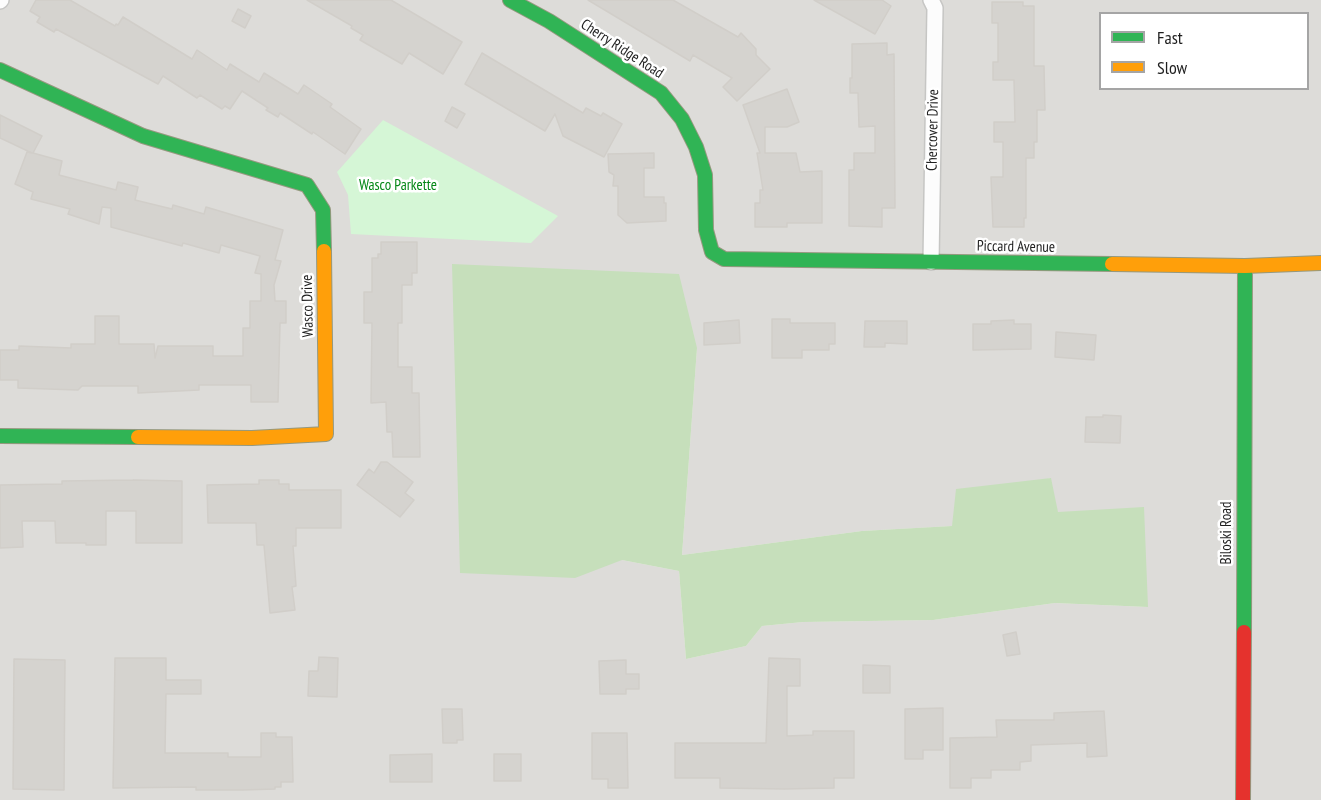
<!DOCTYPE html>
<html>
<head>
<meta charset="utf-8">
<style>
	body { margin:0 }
	#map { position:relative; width:1321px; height:800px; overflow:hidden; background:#eeede8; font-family:"PT Sans Narrow",sans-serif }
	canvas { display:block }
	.legend { position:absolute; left:1099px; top:12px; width:210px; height:78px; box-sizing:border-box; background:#fff; border:2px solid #a5a5a5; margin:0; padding:8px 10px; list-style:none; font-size:18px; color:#1f1f1f }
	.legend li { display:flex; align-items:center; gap:12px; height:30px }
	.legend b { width:30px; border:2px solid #a5a5a5 }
</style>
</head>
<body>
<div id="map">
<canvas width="1321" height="800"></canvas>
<ul class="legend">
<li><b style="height:8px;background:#30b455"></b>Fast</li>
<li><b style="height:8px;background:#ff9f0a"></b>Slow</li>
</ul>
</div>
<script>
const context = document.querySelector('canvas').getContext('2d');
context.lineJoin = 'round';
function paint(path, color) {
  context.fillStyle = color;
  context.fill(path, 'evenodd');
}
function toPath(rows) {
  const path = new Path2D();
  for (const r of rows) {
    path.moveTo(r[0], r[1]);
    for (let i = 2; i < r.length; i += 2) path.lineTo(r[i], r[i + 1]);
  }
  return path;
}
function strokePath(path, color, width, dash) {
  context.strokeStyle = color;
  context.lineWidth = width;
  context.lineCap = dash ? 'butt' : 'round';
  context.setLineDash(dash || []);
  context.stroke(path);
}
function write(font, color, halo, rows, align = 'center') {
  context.font = font + ' "PT Sans Narrow",sans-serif';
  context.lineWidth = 5;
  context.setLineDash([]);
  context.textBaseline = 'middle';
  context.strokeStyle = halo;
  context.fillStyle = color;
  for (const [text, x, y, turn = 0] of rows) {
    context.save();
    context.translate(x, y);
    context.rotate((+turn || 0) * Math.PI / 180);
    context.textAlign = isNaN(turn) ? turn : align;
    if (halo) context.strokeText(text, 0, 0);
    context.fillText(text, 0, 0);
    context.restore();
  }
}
paint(toPath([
	[0,0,1321,0,1321,800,0,800],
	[1100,14,1308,14,1308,88,1100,88],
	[697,348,682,555,862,531,953,526,1050,478,1057,512,1147,607,1055,603,933,620,803,622,762,626,746,646,686,659,679,571,622,560]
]), '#dddcd9');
paint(toPath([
	[452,264,679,274,697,348,682,555,862,531,952,526,956,489,1051,478,1058,512,1144,507,1148,607,1055,603,933,620,803,622,762,626,746,646,686,659,679,571,622,560,575,578,460,573]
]), '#c6dfbb');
paint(toPath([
	[383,120,558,216,531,243,351,234,348,195,337,172]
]), '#d5f6d6');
const building = toPath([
	[36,0,70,0,115,26,116,24,118,25,123,17,192,59,197,50,227,70,230,64,259,82,264,73,298,94,304,85,332,104,330,107,361,129,345,154,313,132,312,134,280,113,278,117,266,110,268,108,242,91,230,109,225,106,222,109,200,95,197,98,163,76,158,84,56,29,54,32,37,22,40,17,30,11,36,0],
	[307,0,391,0,462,42,443,74,409,53,402,64,360,40,363,35,351,28,352,26,307,0],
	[588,0,673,0,738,37,741,33,756,49,756,55,770,69,737,101,723,87,732,78,693,55,690,61,588,0],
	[814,0,882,0,891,6,875,34,814,0],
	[992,2,1023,2,1023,6,1034,6,1034,66,1044,66,1045,110,1037,110,1037,142,1034,142,1034,158,1026,158,1026,218,1024,218,1024,227,993,227,991,177,1003,177,1003,142,994,142,994,122,1015,122,1014,80,993,80,993,62,998,62,998,23,992,23,992,2],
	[238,9,251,16,245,28,232,21,238,9],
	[887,43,887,55,894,54,895,208,882,208,882,227,849,226,849,170,854,170,854,153,875,153,875,126,859,127,858,93,850,93,850,78,852,78,852,44,887,43],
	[482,53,583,113,586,108,601,116,603,113,622,124,604,157,563,136,555,114,545,131,465,84,482,53],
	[787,89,799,122,787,127,765,127,765,153,796,153,800,172,822,171,822,223,787,223,787,227,755,227,755,203,760,203,760,190,763,190,757,153,760,153,743,105,787,89],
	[452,107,465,114,457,128,445,121,452,107],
	[0,115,42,136,33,153,62,161,59,175,116,190,118,182,138,187,135,200,172,209,173,205,204,214,206,207,283,230,275,260,281,261,274,285,275,301,286,301,286,323,280,323,278,402,251,402,251,385,199,385,199,390,138,393,138,386,82,386,78,390,18,388,18,380,0,380,0,350,19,350,19,346,71,348,71,344,95,344,95,316,119,316,119,344,154,344,155,358,158,346,213,346,213,356,243,356,243,328,250,328,250,301,261,301,261,274,255,273,260,256,221,245,219,253,183,243,182,246,111,227,111,208,102,207,99,224,68,214,70,209,31,199,33,192,15,184,27,152,32,153,0,138,0,115],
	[654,153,654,168,644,168,644,197,664,197,664,203,666,203,666,221,627,223,618,215,618,186,613,186,614,175,609,172,608,154,654,153],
	[381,242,417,242,417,273,412,273,412,285,402,285,402,323,398,323,398,367,412,367,412,393,419,393,420,457,393,457,392,432,387,432,386,402,371,403,372,323,364,323,364,292,372,292,372,258,378,258,378,254,381,254,381,242],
	[772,319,790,319,790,323,835,323,835,344,829,344,829,350,802,350,802,358,772,358,772,319],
	[739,320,740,343,704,345,704,323,739,320],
	[1014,320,1014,324,1031,324,1031,349,973,350,973,324,991,324,991,321,1014,320],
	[865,321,907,321,907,344,885,343,885,347,864,347,865,321],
	[1056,332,1096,335,1094,360,1055,357,1056,332],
	[1103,415,1121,416,1120,443,1085,442,1086,417,1103,417,1103,415],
	[381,462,387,462,413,482,405,493,414,500,400,517,357,485,369,469,374,473,381,462],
	[133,480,182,481,182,543,136,543,136,511,106,511,106,545,86,545,86,543,56,543,55,521,22,521,23,547,0,548,0,485,62,484,62,481,133,480],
	[259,480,279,480,279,484,289,484,289,490,341,490,341,528,296,528,296,546,293,546,296,586,292,587,295,610,270,613,264,545,257,545,256,523,208,523,207,485,259,484,259,480],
	[1016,632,1020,654,1007,656,1003,635,1016,632],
	[319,657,338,658,337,697,308,696,309,671,318,671,319,657],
	[115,658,166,658,166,680,201,680,201,694,166,694,165,753,228,753,228,757,261,757,261,733,276,733,276,737,292,737,293,782,281,782,281,787,275,787,275,789,242,790,196,790,196,787,113,788,115,658],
	[769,658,800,659,800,686,787,686,787,736,813,735,813,731,854,731,854,778,834,778,834,788,784,789,720,788,720,778,675,778,675,743,766,743,769,658],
	[14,659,65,660,64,790,13,789,14,659],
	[626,660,626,674,639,674,639,689,626,689,626,694,600,694,599,661,626,660],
	[863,665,890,666,890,693,863,693,863,665],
	[943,708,943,750,923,750,923,759,905,759,905,709,943,708],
	[442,709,462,709,463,740,457,740,457,743,443,743,442,709],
	[1104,711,1107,756,1087,757,1087,743,1031,745,1031,761,1020,762,1020,770,991,770,991,778,971,778,971,788,950,788,950,738,997,737,996,720,1054,720,1054,713,1104,711],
	[592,733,627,733,628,788,608,788,608,779,592,779,592,733],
	[432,754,432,782,390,782,390,755,432,754],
	[494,754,521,754,521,781,494,781,494,754]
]);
paint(building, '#d5d3cf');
strokePath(building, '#d1cec9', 1.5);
const street = toPath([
	[0,1,1,0],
	[931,262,935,8,931,0]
]);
const fast = toPath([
	[510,0,549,21,661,93,682,119,696,147,705,175,706,230,712,252,724,259,1112,264],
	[0,70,143,136,307,185,323,210,324,251],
	[0,436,138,437],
	[1244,632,1245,266]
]);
const slow = toPath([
	[1112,264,1245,266,1321,263],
	[138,437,252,438,326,434,324,251]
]);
const jam = toPath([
	[1243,800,1244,632]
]);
strokePath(street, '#c6c6c4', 18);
strokePath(fast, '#95997f', 16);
strokePath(slow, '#95997f', 16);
strokePath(jam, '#95997f', 16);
strokePath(street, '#fcfcfc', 15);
strokePath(fast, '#30b455', 14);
strokePath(slow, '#ff9f0a', 14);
strokePath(jam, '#e5322d', 14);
write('15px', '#1f1f1f', '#fff', [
	["Cherry Ridge Road",622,49,33],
	["Chercover Drive",933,130,-89],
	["Piccard Avenue",1016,247,1],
	["Wasco Drive",308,306,-91],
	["Biloski Road",1227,533,-90]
]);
write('15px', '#048716', '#fff', [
	["Wasco Parkette",398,186]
]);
</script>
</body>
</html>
